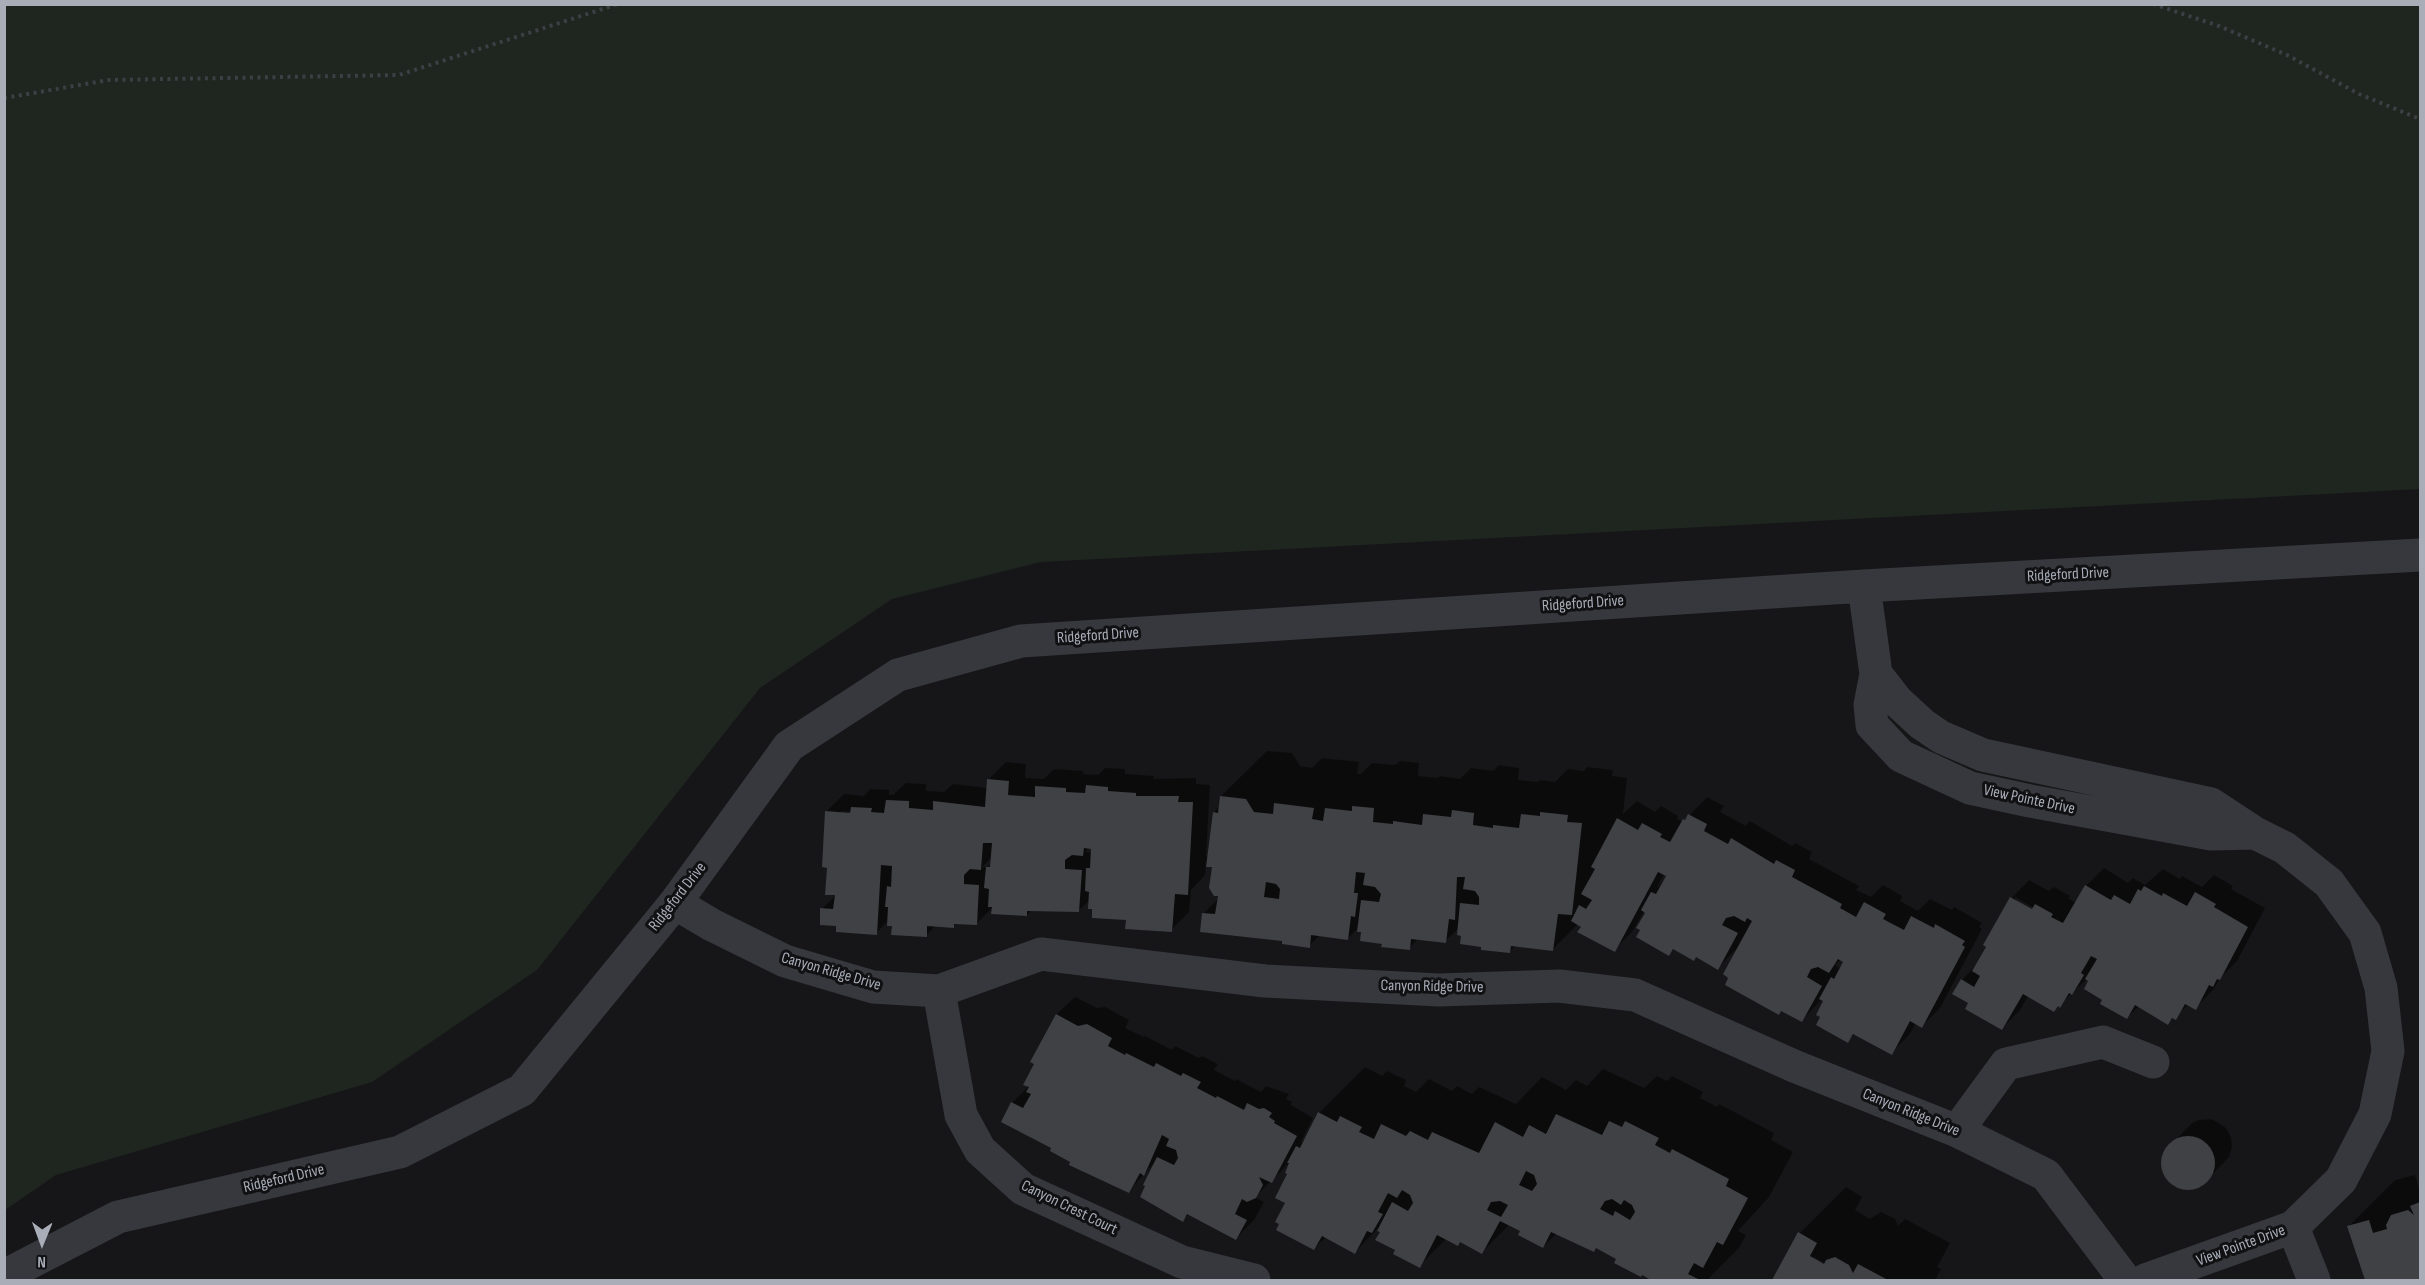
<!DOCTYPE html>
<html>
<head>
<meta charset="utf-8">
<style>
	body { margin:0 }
	#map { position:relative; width:2425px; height:1285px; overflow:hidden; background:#161618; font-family:"Sofia Sans Condensed",sans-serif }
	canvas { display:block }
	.frame { position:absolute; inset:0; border:6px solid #a8adb8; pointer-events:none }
	.north { position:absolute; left:12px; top:1213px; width:60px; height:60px; -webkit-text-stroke:4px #111113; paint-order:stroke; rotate:181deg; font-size:16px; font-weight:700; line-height:24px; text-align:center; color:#a8adb8 }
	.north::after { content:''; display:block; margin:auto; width:21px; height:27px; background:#a8adb8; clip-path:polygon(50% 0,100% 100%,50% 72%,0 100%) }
</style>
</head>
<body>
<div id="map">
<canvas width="2425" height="1285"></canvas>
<div class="frame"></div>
<div class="north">N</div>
</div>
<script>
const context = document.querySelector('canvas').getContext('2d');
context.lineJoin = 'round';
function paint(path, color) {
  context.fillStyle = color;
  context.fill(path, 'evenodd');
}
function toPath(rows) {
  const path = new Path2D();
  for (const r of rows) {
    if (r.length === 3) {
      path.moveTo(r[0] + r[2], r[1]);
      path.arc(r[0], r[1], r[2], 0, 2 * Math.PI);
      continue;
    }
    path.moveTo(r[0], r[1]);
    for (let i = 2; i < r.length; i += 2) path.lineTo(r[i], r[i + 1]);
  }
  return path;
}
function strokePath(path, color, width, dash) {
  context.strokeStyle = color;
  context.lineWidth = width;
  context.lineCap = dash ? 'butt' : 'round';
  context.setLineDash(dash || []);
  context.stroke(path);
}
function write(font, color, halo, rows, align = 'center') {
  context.font = font + ' "Sofia Sans Condensed",sans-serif';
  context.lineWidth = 6;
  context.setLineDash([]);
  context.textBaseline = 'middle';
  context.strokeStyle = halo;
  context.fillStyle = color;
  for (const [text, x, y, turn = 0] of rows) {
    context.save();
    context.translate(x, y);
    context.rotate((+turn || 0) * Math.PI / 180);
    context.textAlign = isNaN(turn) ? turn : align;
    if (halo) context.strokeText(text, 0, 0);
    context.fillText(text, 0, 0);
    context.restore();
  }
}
paint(toPath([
	[5,4,2420,5,2420,489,1041,562,892,599,760,688,537,970,372,1082,56,1175,5,1210]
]), '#1e261f');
paint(toPath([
	[1267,751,1292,753,1300,766,1312,768,1322,758,1359,762,1357,774,1361,774,1372,763,1395,765,1400,761,1419,763,1418,776,1438,778,1440,776,1460,779,1471,768,1493,771,1499,765,1519,768,1518,780,1538,782,1540,780,1555,782,1568,769,1584,771,1587,767,1613,770,1612,776,1627,778,1623,814,1637,801,1655,812,1661,806,1678,816,1677,819,1683,822,1707,797,1724,806,1720,812,1746,826,1750,821,1792,846,1795,843,1812,852,1809,859,1859,886,1856,890,1871,897,1883,885,1902,896,1900,901,1918,911,1930,899,1952,910,1954,907,1982,923,1979,927,1982,929,1940,1008,1922,1026,1916,1023,1909,1035,1891,1053,1855,1033,1848,1041,1822,1017,1825,1000,1822,999,1802,1020,1738,947,1718,968,1697,956,1674,949,1669,954,1644,911,1632,932,1614,950,1578,924,1553,949,1516,945,1509,952,1483,945,1463,935,1459,928,1445,941,1419,938,1409,948,1384,942,1362,931,1360,926,1348,938,1320,935,1309,946,1203,914,1219,898,1213,866,1206,865,1205,875,1191,890,1189,912,1171,930,1094,908,1090,900,1079,910,1032,910,1027,915,994,906,976,924,957,923,953,926,936,925,926,936,888,921,876,933,838,924,822,909,837,894,828,866,826,812,844,794,864,796,870,789,889,790,889,795,893,795,906,783,926,784,926,791,944,792,953,784,988,788,988,780,1006,762,1026,764,1025,778,1044,779,1054,769,1083,771,1083,774,1098,775,1105,768,1125,769,1125,774,1154,776,1153,779,1196,778,1196,784,1210,785,1206,856,1209,857,1214,812,1220,806,1221,796],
	[841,811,858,812,841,814],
	[1090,847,1092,848,1092,852,1085,852],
	[992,857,992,863,988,867,982,867],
	[1664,874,1668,876,1658,887,1657,887],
	[1841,959,1845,962,1841,969,1835,965],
	[2104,868,2128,883,2133,878,2145,885,2163,869,2180,879,2182,876,2202,887,2214,875,2233,886,2231,889,2265,908,2237,961,2220,978,2213,990,2195,1008,2189,1004,2168,1023,2139,1006,2127,1017,2104,1000,2087,979,2054,1010,2028,996,2020,1010,2002,1028,1970,1002,1962,980,1978,963,1988,946,1985,944,2012,898,2029,880,2049,891,2054,887,2070,896,2068,898,2076,903,2086,886],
	[2015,897,2039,911,2037,914,2015,901],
	[1075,997,1097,1008,1105,1007,1129,1020,1125,1028,1144,1037,1145,1036,1172,1050,1175,1046,1199,1058,1202,1056,1218,1064,1214,1070,1235,1081,1236,1079,1261,1092,1266,1086,1289,1094,1286,1099,1292,1102,1291,1105,1313,1118,1300,1144,1307,1137,1319,1113,1365,1067,1382,1076,1387,1071,1406,1080,1404,1086,1416,1092,1429,1079,1452,1091,1457,1086,1472,1094,1479,1087,1516,1104,1542,1077,1566,1090,1576,1080,1587,1086,1603,1069,1644,1088,1657,1076,1667,1081,1672,1076,1703,1092,1700,1098,1717,1107,1719,1104,1774,1133,1771,1140,1793,1152,1769,1197,1738,1231,1746,1235,1739,1248,1707,1280,1653,1280,1616,1263,1618,1258,1597,1247,1594,1250,1557,1233,1543,1247,1510,1224,1482,1252,1461,1241,1447,1238,1419,1266,1397,1250,1377,1229,1355,1252,1326,1237,1314,1248,1287,1203,1291,1161,1255,1197,1264,1202,1254,1220,1236,1238,1189,1214,1183,1220,1155,1162,1128,1192,1072,1162,1053,1147,1003,1121,1012,1103,1029,1086,1036,1063,1032,1061,1057,1014],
	[2212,1119,2226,1128,2231,1137,2232,1147,2229,1157,2203,1184,2185,1188,2175,1185,2167,1178,2164,1170,2163,1160,2166,1150,2192,1123,2199,1120],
	[2415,1175,2419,1188,2420,1188,2420,1280,2367,1280,2349,1226,2395,1180],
	[1846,1187,1862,1197,1855,1210,1870,1219,1881,1212,1895,1219,1898,1226,1905,1219,1950,1243,1937,1267,1941,1269,1935,1280,1774,1280,1800,1233],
	[1814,1257,1831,1267,1830,1269,1814,1260]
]), '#0007');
paint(toPath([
	[987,779,1009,781,1008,795,1035,797,1035,786,1066,788,1066,792,1085,793,1086,785,1108,787,1108,791,1136,793,1136,796,1179,796,1178,802,1193,802,1188,895,1175,894,1172,932,1125,929,1126,920,1092,918,1092,909,1088,909,1089,892,1085,891,1086,868,1090,868,1091,849,1084,848,1083,856,1072,855,1065,860,1065,869,1082,870,1079,912,1027,911,1027,916,991,914,992,907,988,907,989,889,984,888,986,867,990,867,992,843,983,843,981,870,970,869,964,875,964,884,979,885,977,925,954,924,954,928,927,926,927,937,891,935,892,926,887,926,888,907,885,907,887,886,891,887,892,866,881,865,877,935,836,932,836,926,820,925,820,908,833,909,835,895,825,895,827,868,822,867,825,811,850,813,851,807,872,808,871,812,884,813,886,800,909,801,909,808,933,810,933,801,985,807],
	[1220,796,1246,799,1254,812,1273,814,1274,803,1314,808,1312,819,1323,821,1325,808,1352,811,1352,806,1374,808,1373,822,1393,824,1393,821,1422,825,1423,814,1451,817,1452,810,1474,813,1473,825,1493,828,1493,825,1519,828,1521,814,1540,816,1540,812,1568,815,1567,822,1582,823,1572,915,1558,914,1553,951,1511,946,1510,953,1481,950,1481,947,1460,944,1461,936,1457,935,1460,903,1479,905,1479,897,1475,891,1463,889,1465,877,1457,877,1455,920,1449,919,1446,943,1411,939,1410,950,1381,947,1382,944,1360,941,1361,932,1357,932,1361,900,1379,902,1381,894,1375,887,1363,885,1365,873,1356,872,1354,893,1358,893,1355,917,1351,916,1348,940,1311,935,1310,948,1282,944,1282,941,1200,932,1202,913,1215,914,1218,896,1214,896,1209,888,1212,867,1206,867,1213,812,1218,813],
	[1266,882,1276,884,1280,889,1279,899,1264,897],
	[1688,814,1707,824,1704,831,1728,844,1731,838,1774,864,1776,860,1795,870,1792,877,1842,904,1840,908,1856,917,1864,902,1886,914,1883,919,1904,930,1911,916,1934,928,1935,924,1965,941,1962,945,1965,947,1922,1028,1910,1021,1892,1055,1853,1034,1848,1043,1816,1025,1820,1017,1816,1015,1823,1001,1819,999,1831,977,1834,979,1843,962,1838,959,1829,973,1818,967,1811,969,1807,977,1822,986,1802,1022,1781,1011,1779,1015,1725,985,1728,978,1723,974,1752,921,1747,918,1745,922,1734,916,1726,918,1722,925,1738,933,1718,970,1696,957,1694,961,1673,949,1669,956,1636,937,1640,930,1636,928,1645,913,1641,910,1651,892,1656,894,1666,876,1658,872,1615,952,1577,932,1581,927,1571,921,1579,905,1586,909,1592,900,1581,894,1595,869,1591,867,1617,818,1638,830,1642,823,1662,834,1660,837,1670,842,1683,819,1685,820],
	[2085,885,2111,900,2114,895,2130,904,2138,889,2141,891,2144,886,2162,896,2163,893,2187,906,2195,892,2216,904,2214,907,2248,927,2220,980,2217,979,2213,987,2209,985,2196,1010,2185,1004,2176,1020,2172,1018,2168,1025,2135,1005,2127,1019,2100,1004,2102,1000,2084,989,2088,981,2085,979,2097,959,2091,956,2081,973,2084,975,2072,995,2069,993,2060,1008,2058,1006,2054,1012,2023,994,2002,1030,1965,1009,1968,1003,1952,994,1961,979,1974,987,1980,976,1972,971,1986,947,1983,945,2010,897,2032,909,2035,904,2053,914,2051,917,2063,923],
	[1056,1014,1078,1026,1087,1024,1112,1038,1108,1046,1125,1055,1126,1053,1154,1067,1156,1063,1181,1076,1183,1073,1201,1082,1197,1088,1216,1098,1217,1096,1244,1110,1247,1103,1259,1109,1264,1108,1272,1113,1269,1117,1275,1121,1274,1123,1297,1136,1272,1183,1259,1177,1263,1185,1256,1198,1247,1202,1242,1199,1235,1214,1247,1220,1236,1240,1187,1214,1183,1222,1140,1197,1145,1186,1143,1185,1157,1157,1174,1165,1178,1158,1176,1150,1166,1146,1169,1139,1162,1135,1144,1176,1140,1173,1129,1193,1069,1165,1070,1162,1050,1151,1051,1148,1001,1122,1011,1102,1023,1108,1031,1094,1026,1092,1029,1087,1023,1085,1034,1064,1030,1062],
	[1318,1112,1337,1122,1340,1116,1362,1127,1359,1132,1374,1139,1381,1124,1406,1136,1410,1131,1428,1140,1432,1132,1479,1153,1495,1122,1523,1137,1529,1125,1546,1134,1556,1114,1602,1135,1609,1121,1622,1127,1625,1121,1659,1138,1655,1145,1670,1153,1672,1149,1729,1179,1726,1186,1748,1198,1723,1245,1717,1242,1703,1268,1694,1263,1688,1274,1700,1280,1651,1280,1642,1275,1641,1277,1614,1263,1616,1259,1596,1248,1594,1252,1551,1232,1543,1248,1518,1235,1520,1231,1500,1221,1482,1254,1460,1242,1458,1246,1437,1235,1420,1268,1393,1254,1395,1250,1375,1240,1380,1232,1377,1231,1392,1202,1408,1211,1413,1203,1410,1195,1402,1190,1397,1198,1388,1193,1378,1212,1383,1214,1372,1233,1367,1231,1355,1254,1322,1236,1314,1250,1276,1230,1279,1224,1275,1222,1285,1203,1275,1198,1287,1174,1285,1173,1289,1163,1287,1163,1296,1146,1300,1148],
	[1526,1171,1534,1175,1537,1184,1532,1191,1519,1185],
	[1612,1199,1621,1205,1624,1200,1632,1205,1635,1212,1630,1220,1615,1211,1613,1216,1600,1209,1605,1201],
	[1500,1201,1508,1205,1501,1217,1487,1210,1491,1202],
	[2188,1163,27],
	[2420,1202,2420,1280,2365,1280,2347,1226,2369,1220,2373,1233,2387,1229,2386,1225,2391,1215,2408,1210,2414,1215,2410,1206],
	[1798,1232,1817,1243,1810,1256,1824,1264,1826,1260,1835,1257,1849,1265,1853,1273,1858,1264,1888,1280,1772,1280]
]), '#404145');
strokePath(toPath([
	[2153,4,2219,26,2287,55,2359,94,2420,119],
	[4,98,109,80,399,75,618,4]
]), '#3d3f44', 4, [3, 4.5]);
strokePath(toPath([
	[1864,586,1876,674,1870,705,1872,725,1901,756,1970,788,2030,801,2211,834,2255,833],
	[1876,674,1897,701,1922,724,1941,737,1983,755,2211,804,2255,833,2285,848,2329,883,2365,933,2381,988,2388,1051,2375,1114,2341,1180,2293,1227,2145,1280],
	[675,903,712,925,785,961,873,987,939,991,1041,954,1265,981,1439,990,1559,986,1635,995,1794,1066,1957,1131,2046,1175,2125,1280],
	[939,991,961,1115,980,1150,1023,1189,1182,1262,1254,1280],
	[1957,1131,2006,1064,2103,1042,2153,1062],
	[2293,1227,2314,1280],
	[4,1276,118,1217,400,1152,522,1090,675,903,789,746,898,675,1021,641,1864,586,2420,555]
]), '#37383d', 33);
write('16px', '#a8adb8', '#111113', [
	["Ridgeford Drive",2068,575,-3],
	["Ridgeford Drive",1583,604,-4],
	["Ridgeford Drive",1098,636,-4],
	["View Pointe Drive",2029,800,12],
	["Ridgeford Drive",678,897,-52],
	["Canyon Ridge Drive",831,972,16],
	["Canyon Ridge Drive",1432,987,1],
	["Canyon Ridge Drive",1911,1113,22],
	["Ridgeford Drive",284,1179,-13],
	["Canyon Crest Court",1069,1208,26],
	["View Pointe Drive",2241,1246,-20]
]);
</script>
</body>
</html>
